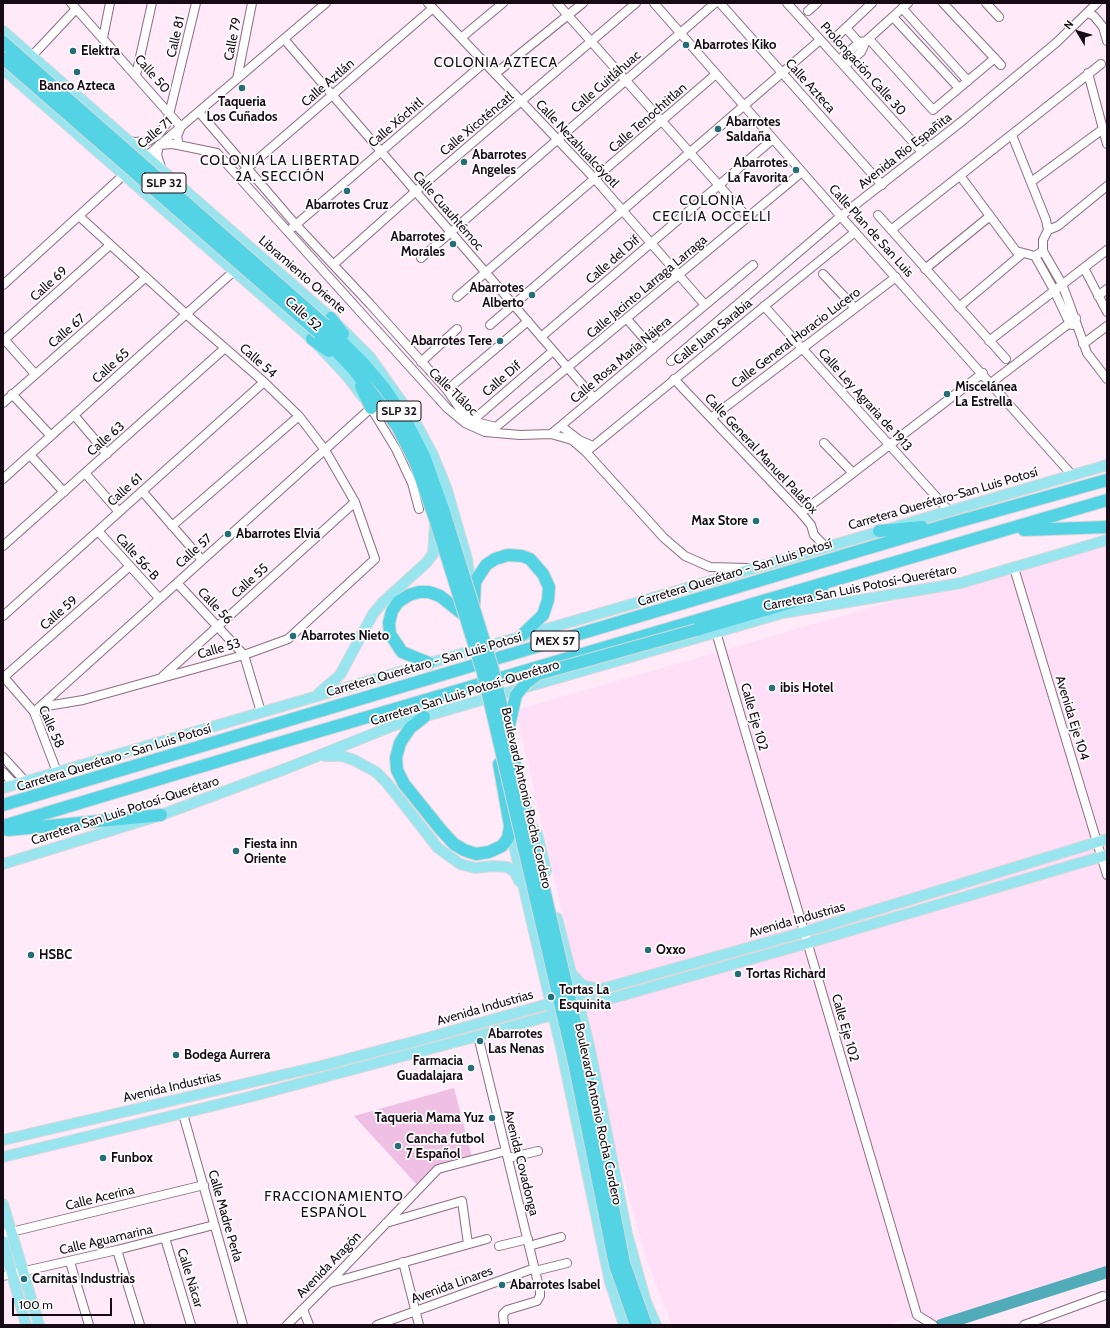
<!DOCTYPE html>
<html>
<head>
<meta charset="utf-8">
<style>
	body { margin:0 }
	#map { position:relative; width:1110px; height:1328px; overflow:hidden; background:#feeaf9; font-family:Cabin,sans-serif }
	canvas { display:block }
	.frame { position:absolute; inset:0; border:4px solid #160b14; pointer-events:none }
	.north { position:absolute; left:1058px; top:12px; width:40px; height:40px; -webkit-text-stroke:3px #fff; paint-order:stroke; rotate:308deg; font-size:11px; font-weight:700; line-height:16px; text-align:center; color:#160b14 }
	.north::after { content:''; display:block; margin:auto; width:14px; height:18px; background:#160b14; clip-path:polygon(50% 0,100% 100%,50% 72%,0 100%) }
	.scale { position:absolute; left:12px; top:1298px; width:100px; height:18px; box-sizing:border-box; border:2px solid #160b14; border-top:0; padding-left:5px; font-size:12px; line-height:14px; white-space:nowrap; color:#160b14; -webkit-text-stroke:3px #fff; paint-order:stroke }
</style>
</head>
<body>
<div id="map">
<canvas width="1110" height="1328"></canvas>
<div class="frame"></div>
<div class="north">N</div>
<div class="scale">100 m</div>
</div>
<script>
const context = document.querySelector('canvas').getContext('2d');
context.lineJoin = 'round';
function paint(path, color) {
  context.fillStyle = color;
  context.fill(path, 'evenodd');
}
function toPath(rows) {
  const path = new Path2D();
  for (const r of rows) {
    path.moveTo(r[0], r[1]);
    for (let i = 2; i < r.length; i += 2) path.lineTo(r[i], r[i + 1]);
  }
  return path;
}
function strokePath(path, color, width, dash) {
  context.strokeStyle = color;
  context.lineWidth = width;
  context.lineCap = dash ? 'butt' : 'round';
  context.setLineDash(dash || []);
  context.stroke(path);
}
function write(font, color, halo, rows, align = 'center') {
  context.font = font + ' Cabin,sans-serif';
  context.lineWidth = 3.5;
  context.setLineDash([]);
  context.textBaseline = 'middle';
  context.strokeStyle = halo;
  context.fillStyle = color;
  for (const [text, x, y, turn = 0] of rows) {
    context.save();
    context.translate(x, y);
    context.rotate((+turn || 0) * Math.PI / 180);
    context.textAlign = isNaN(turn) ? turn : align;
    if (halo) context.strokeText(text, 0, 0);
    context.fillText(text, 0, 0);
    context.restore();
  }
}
paint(toPath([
	[1107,540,1107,1272,942,1324,907,1318,890,1325,672,1325,646,1258,616,1149,516,710]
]), '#ffdff7');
paint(toPath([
	[454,1088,472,1157,436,1167,418,1186,354,1116]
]), '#efc0e3');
strokePath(toPath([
	[941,1325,1107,1272]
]), '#52abb8', 12);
const minor = toPath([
	[71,3,181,127,177,136,179,145],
	[428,3,595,179,705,305],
	[557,3,748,218],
	[654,3,845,221,1072,475],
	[720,3,882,185],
	[787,3,922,152],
	[943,3,1001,65],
	[986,3,999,17],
	[902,8,968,81],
	[808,11,817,3],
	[1088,13,1094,16,1103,27,1107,41],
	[893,17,959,88],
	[846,28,863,47],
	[103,38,110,3],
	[461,38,503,3],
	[835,38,872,3],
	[284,39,594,398],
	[869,39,933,110,995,58],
	[32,56,76,9],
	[839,60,860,42,866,41],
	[845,66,861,52,866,41,908,3],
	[1088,73,1107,144],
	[495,74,583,3],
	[136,75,152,3],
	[237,79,252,3],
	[199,112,296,225,370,304,447,390,460,409,472,421,496,427,802,172],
	[1012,135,1046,220,1048,230],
	[128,141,135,142,148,141,158,135,167,123,196,3],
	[142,160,326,3],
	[162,170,157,155,159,145,173,144,217,153,447,408,465,423,485,432,520,435,551,434,572,440,586,452,664,538,685,556,710,567,747,568],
	[243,172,433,8],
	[961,177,1016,251,1035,256,1043,251],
	[1031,182,1103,129],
	[878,215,1006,359],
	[292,228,484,63],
	[891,230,1101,64],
	[1048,230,1043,240,1043,251,1062,284,1071,308,1087,353,1107,379],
	[1048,230,1058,226,1107,186],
	[1035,256,1054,290,1067,318,1072,325],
	[421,258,715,3],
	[334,264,416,191,636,3],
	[1084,268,1107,312],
	[925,269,990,216],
	[823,274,855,308],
	[3,285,128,171],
	[1098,296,1107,289],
	[457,297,716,74],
	[764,306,949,511],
	[959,307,1023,253],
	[627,319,653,349],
	[490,325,820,40],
	[541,337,773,139],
	[3,338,35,374],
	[4,340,110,245],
	[989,341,1107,250],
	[1083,344,1107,326],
	[671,361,841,216,961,122,1057,42,1097,3],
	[421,362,457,329],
	[674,379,801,513,811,525,814,535,826,547],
	[991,383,1076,318],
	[447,390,528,321],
	[12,394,51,436],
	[3,403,146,277],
	[74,415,107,454],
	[711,418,896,277],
	[472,425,472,421,553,351],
	[561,426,579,440,593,446],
	[551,434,753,265],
	[824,443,853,473],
	[586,452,855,232],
	[30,455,64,492],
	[85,473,119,512],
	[3,479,234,271],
	[142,491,202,560],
	[801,513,983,373],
	[172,526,299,416],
	[98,531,159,598],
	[3,546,225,348],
	[1014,568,1107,875],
	[177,583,244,655,261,712],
	[3,616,264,382],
	[716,632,917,1315,933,1325],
	[3,676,34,712,57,772],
	[163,676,355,502],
	[4,677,130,566],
	[41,707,83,700,244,655,288,639,375,559,355,502,325,450,299,416,264,382,186,314,79,216],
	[34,712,371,408,396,449,412,483,419,509],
	[3,757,25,781],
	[3,772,14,784],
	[478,1036,540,1291,540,1296,537,1301,507,1310,503,1314,504,1325],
	[183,1114,243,1325],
	[508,1158,538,1151],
	[386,1223,462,1201,468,1244],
	[3,1234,204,1185],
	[165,1238,191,1325],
	[499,1246,528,1239],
	[529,1246,561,1237],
	[117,1250,140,1325],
	[70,1262,89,1325],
	[403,1262,419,1325],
	[535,1271,567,1263],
	[3,1276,117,1250,214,1225],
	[330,1283,487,1239],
	[303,1309,309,1325],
	[287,1325,329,1283,438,1169,506,1151],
	[377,1325,535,1268],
	[1024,1325,1103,1296]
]);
const major = toPath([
	[3,31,331,318,370,357,413,418,432,453,446,487,467,559,471,586],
	[3,69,312,339,347,376,363,397],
	[319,693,340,675,373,614,382,603,426,563,433,554,435,525],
	[325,756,342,756,354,760,376,772,387,783,438,848,460,864,475,868,493,866,507,867,515,872,519,881],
	[3,788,1107,465],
	[528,823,537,833,546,871],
	[510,828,562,1052,610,1282,624,1325],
	[3,864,161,815,285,769,395,725,783,613,961,583,1107,540],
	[557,918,589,1045,627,1234,646,1302,656,1325],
	[572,974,582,985,598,989],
	[3,1140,321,1066,420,1040,804,932,1107,839],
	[3,1157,253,1096,478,1036,808,943,1107,855],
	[3,1204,39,1325],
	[3,1241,26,1325]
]);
const highway = toPath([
	[331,318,343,334],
	[325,325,363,363,385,389,406,421,424,456,445,515],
	[319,333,354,370,397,426,415,461,435,519],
	[312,339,329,351],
	[361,386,371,408],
	[1024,530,1107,527],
	[879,531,922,527],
	[474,605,475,582,486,565,495,559,508,555,522,556,530,559,543,574,549,587,548,600,543,615,521,636],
	[696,630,823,593],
	[429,663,402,652,390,634,389,623,392,611,398,602,409,595,419,592,429,592,440,596,464,615],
	[424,717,410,728,400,743,396,758,397,770,404,784,441,830,454,844,464,850,476,854,489,852,502,846,508,838,510,826,499,764],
	[3,805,953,523,1107,480],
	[3,826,279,743,1107,500],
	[8,830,161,815]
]);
strokePath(minor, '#8a6d83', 10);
strokePath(major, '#dad8d9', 12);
strokePath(highway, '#dad8d9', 14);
strokePath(minor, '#fff', 8);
strokePath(major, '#98e5ef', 10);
strokePath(highway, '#54d3e4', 12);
const highwayBridge = toPath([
	[3,42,325,325],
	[3,58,319,333],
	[445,515,493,670,585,1065,624,1263,646,1325],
	[435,519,483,673,575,1067,615,1265,636,1325],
	[509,726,516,695,526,683,538,674,696,630]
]);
strokePath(highwayBridge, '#dad8d9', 14, []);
strokePath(highwayBridge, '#54d3e4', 12);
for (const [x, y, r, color] of [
	[686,45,4,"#246e77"],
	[73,51,4,"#246e77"],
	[77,72,4,"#246e77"],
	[242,88,4,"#246e77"],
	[718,129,4,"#246e77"],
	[464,162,4,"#246e77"],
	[796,170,4,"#246e77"],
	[347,191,4,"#246e77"],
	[453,244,4,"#246e77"],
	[532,295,4,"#246e77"],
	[500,341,4,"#246e77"],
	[947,394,4,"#246e77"],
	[756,521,4,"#246e77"],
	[228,534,4,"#246e77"],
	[293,636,4,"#246e77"],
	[772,688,4,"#246e77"],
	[236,851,4,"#246e77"],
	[648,950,4,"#246e77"],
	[31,955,4,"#246e77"],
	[738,974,4,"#246e77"],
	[551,997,4,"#246e77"],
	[480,1041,4,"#246e77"],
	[176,1055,4,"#246e77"],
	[471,1068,4,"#246e77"],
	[492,1118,4,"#246e77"],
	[398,1146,4,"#246e77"],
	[103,1158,4,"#246e77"],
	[24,1279,4,"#246e77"],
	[502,1285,4,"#246e77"]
]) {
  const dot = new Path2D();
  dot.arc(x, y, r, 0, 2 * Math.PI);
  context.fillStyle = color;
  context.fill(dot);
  strokePath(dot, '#fff', 1.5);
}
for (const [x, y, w] of [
	[164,183,44],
	[399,411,44],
	[555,641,48]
]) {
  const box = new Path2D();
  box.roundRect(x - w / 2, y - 10, w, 20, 3);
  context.fillStyle = '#fff';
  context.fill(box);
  strokePath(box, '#160b14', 1);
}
write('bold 12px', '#160b14', null, [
	["SLP 32",164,183],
	["SLP 32",399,411],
	["MEX 57",555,641]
]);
write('13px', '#160b14', '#fff', [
	["Calle 81",176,37,-77],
	["Calle 79",233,39,-79],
	["Prolongación Calle 30",863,69,48],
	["Calle 50",152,74,49],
	["Calle Cuitláhuac",606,82,-41],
	["Calle Aztlán",328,83,-41],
	["Calle Azteca",810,86,48],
	["Calle Tenochtitlan",648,118,-41],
	["Calle Xóchitl",396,123,-41],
	["Calle Xicoténcatl",477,124,-40],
	["Calle 71",155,133,-40],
	["Calle Nezahualcóyotl",577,144,47],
	["Avenida Río Españita",905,151,-38],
	["Calle Cuauhtémoc",448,211,49],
	["Calle Plan de San Luis",871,231,48],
	["Calle del Dif",613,260,-41],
	["Libramiento Oriente",302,275,41],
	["Calle 69",49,284,-42],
	["Calle Jacinto Larraga Larraga",647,287,-40],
	["Calle 52",303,314,42],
	["Calle 67",67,331,-41],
	["Calle Juan Sarabia",713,332,-39],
	["Calle General Horacio Lucero",796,338,-37],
	["Calle Rosa María Nájera",621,360,-40],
	["Calle 54",258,361,41],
	["Calle 65",111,366,-42],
	["Calle Dif",502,379,-41],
	["Calle Tláloc",453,392,44],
	["Calle Ley Agraria de 1913",865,400,48],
	["Calle 63",106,439,-41],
	["Calle General Manuel Palafox",761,454,47],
	["Calle 61",125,490,-42],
	["Carretera Querétaro-San Luis Potosí",943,499,-16],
	["Calle 57",194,551,-42],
	["Calle 56-B",137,557,48],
	["Carretera Querétaro - San Luis Potosí",735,573,-17],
	["Calle 55",250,581,-42],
	["Carretera San Luis Potosí-Querétaro",860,588,-11],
	["Calle 56",215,606,47],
	["Calle 59",59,613,-41],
	["Calle 53",219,649,-16],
	["Carretera Querétaro - San Luis Potosí",424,665,-16],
	["Carretera San Luis Potosí-Querétaro",465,693,-17],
	["Calle Eje 102",754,717,74],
	["Avenida Eje 104",1072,718,73],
	["Calle 58",51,727,66],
	["Carretera Querétaro - San Luis Potosí",114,758,-17],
	["Boulevard Antonio Rocha Cordero",526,798,77],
	["Carretera San Luis Potosí-Querétaro",125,811,-18],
	["Avenida Industrias",797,920,-16],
	["Avenida Industrias",485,1008,-16],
	["Calle Eje 102",845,1028,74],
	["Avenida Industrias",172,1087,-13],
	["Boulevard Antonio Rocha Cordero",598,1114,78],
	["Avenida Covadonga",521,1163,76],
	["Calle Acerina",100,1198,-14],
	["Calle Madre Perla",225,1216,74],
	["Calle Aguamarina",106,1240,-13],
	["Avenida Aragón",329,1265,-46],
	["Calle Nácar",190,1278,73],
	["Avenida Linares",452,1285,-20]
]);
write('bold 13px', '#160b14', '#fff', [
	["Abarrotes Kiko",694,45],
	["Elektra",81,51],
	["Banco Azteca",77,86,"center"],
	["Taqueria",242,102,"center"],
	["Los Cuñados",242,117,"center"],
	["Abarrotes",726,122],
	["Saldaña",726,137],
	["Abarrotes",472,155],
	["Angeles",472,170],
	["Abarrotes",788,163,"right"],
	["La Favorita",788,178,"right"],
	["Abarrotes Cruz",347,205,"center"],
	["Abarrotes",445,237,"right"],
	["Morales",445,252,"right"],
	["Abarrotes",524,288,"right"],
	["Alberto",524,303,"right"],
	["Abarrotes Tere",492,341,"right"],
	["Miscelánea",955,387],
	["La Estrella",955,402],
	["Max Store",748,521,"right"],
	["Abarrotes Elvia",236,534],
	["Abarrotes Nieto",301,636],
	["ibis Hotel",780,688],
	["Fiesta inn",244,844],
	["Oriente",244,859],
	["Oxxo",656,950],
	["HSBC",39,955],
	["Tortas Richard",746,974],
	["Tortas La",559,990],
	["Esquinita",559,1005],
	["Abarrotes",488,1034],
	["Las Nenas",488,1049],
	["Bodega Aurrera",184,1055],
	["Farmacia",463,1061,"right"],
	["Guadalajara",463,1076,"right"],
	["Taqueria Mama Yuz",484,1118,"right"],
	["Cancha futbol",406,1139],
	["7 Español",406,1154],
	["Funbox",111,1158],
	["Carnitas Industrias",32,1279],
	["Abarrotes Isabel",510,1285]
], 'left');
context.letterSpacing = '1px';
write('14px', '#160b14', '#fff', [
	["COLONIA AZTECA",496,63],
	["COLONIA LA LIBERTAD",280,161],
	["2A. SECCIÓN",280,177],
	["COLONIA",712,201],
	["CECILIA OCCELLI",712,217],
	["FRACCIONAMIENTO",334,1197],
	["ESPAÑOL",334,1213]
]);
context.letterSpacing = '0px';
</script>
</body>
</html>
